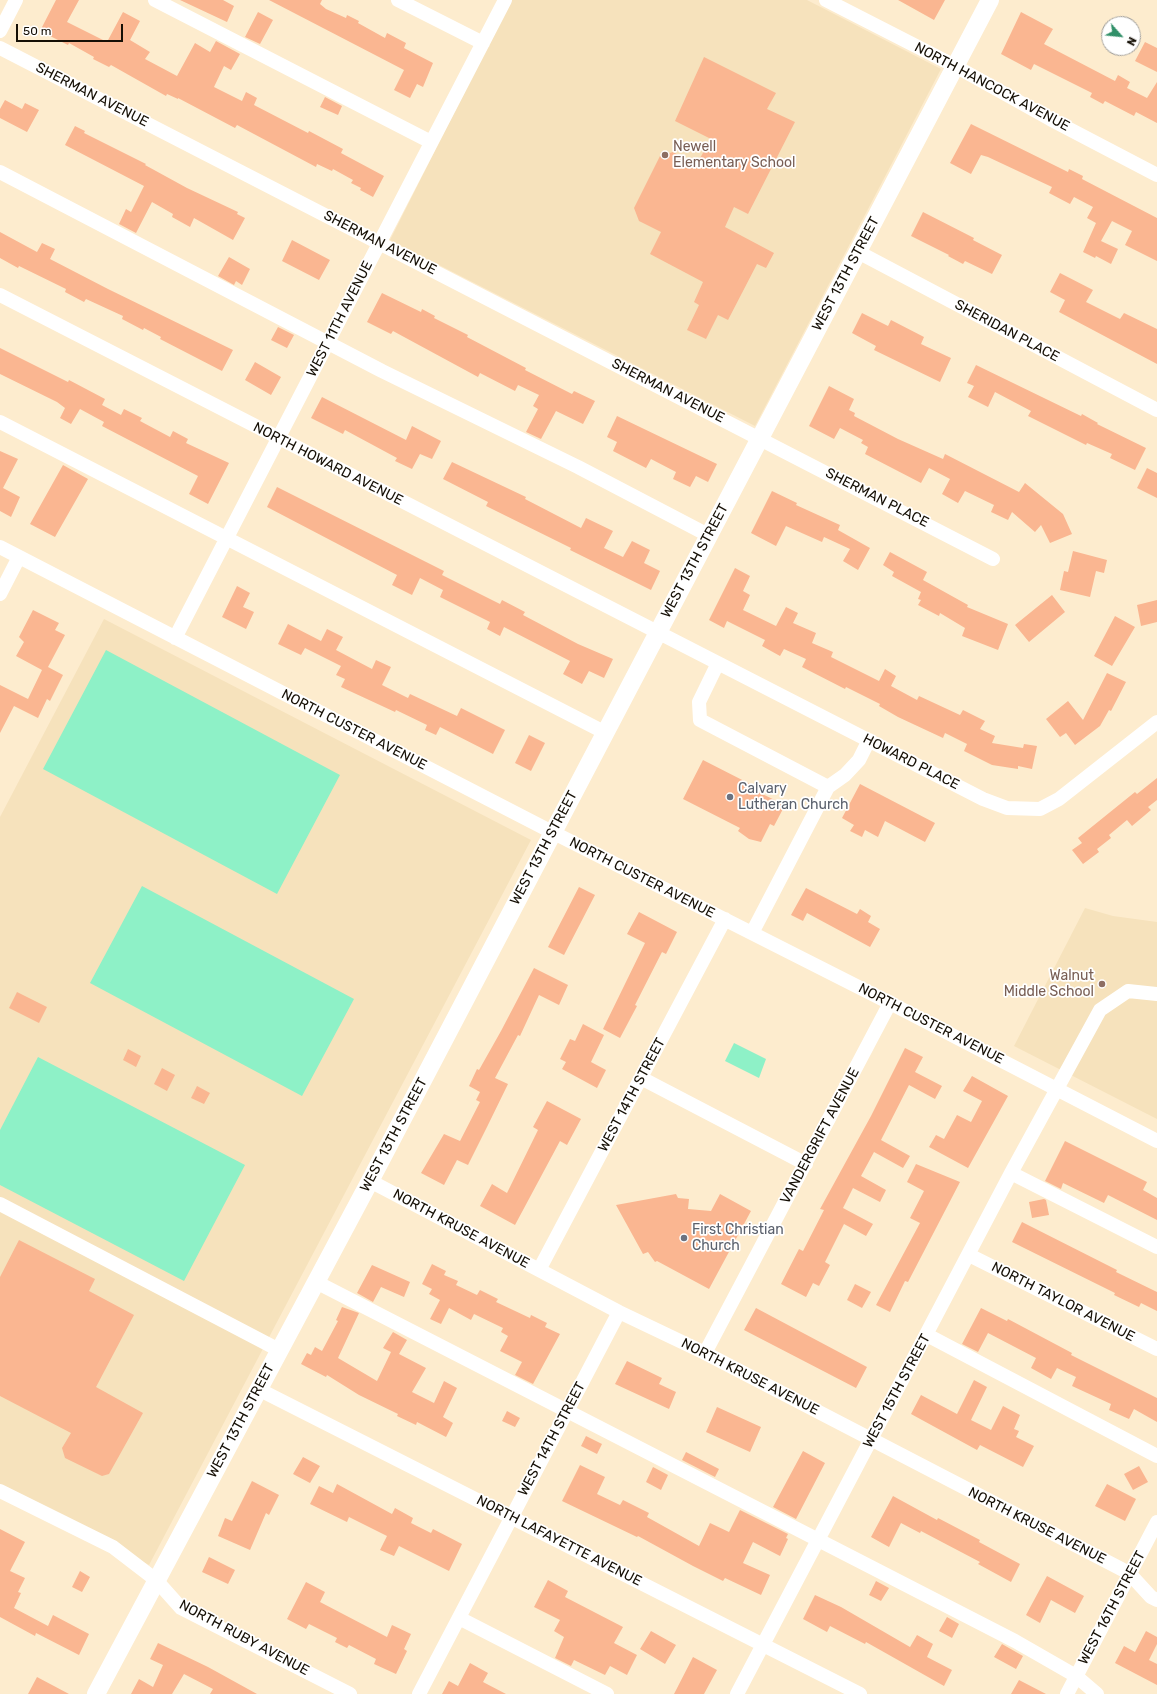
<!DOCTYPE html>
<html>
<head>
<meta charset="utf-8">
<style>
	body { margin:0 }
	#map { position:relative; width:1157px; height:1694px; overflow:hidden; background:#fdecce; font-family:Rubik,sans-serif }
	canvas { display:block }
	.north { position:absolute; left:1101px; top:16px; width:40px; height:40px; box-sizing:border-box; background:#fff; border:1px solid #a19f9b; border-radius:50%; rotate:117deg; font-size:11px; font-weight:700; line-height:16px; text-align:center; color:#150f05 }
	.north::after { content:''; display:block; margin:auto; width:14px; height:18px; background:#319069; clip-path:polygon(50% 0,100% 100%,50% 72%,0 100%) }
	.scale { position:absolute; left:16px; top:24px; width:107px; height:18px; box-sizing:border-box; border:2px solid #150f05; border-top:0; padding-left:5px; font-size:12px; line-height:14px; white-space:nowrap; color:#150f05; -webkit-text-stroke:3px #fff; paint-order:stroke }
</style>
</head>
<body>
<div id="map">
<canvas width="1157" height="1694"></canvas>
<div class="north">N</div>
<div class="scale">50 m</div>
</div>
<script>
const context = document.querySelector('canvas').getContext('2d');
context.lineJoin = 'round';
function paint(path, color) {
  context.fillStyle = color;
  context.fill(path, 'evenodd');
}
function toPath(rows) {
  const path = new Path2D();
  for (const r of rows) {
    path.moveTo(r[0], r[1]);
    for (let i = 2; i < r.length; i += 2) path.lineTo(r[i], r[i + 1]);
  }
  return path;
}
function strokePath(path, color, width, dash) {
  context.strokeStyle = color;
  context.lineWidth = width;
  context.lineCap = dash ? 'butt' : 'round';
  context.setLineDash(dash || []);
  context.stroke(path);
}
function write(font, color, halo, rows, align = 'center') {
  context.font = font + ' Rubik,sans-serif';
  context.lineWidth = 3.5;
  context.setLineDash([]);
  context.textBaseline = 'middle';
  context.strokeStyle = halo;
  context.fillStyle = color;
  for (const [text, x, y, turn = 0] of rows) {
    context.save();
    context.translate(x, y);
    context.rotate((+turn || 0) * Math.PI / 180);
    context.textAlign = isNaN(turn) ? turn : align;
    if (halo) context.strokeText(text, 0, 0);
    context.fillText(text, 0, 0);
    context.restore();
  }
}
paint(toPath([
	[511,0,807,0,941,69,755,426,390,240],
	[104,619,531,840,149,1565,0,1487,0,817],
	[1085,908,1113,916,1157,922,1157,1119,1014,1046]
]), '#f6e2bc');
paint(toPath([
	[106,650,340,775,277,894,43,769],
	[142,886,354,999,302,1096,90,983],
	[734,1043,766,1059,759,1078,725,1061],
	[38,1057,245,1165,184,1281,0,1185,0,1130]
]), '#8ef1c7');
paint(toPath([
	[56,0,79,0,67,22,107,42,123,12,140,21,130,40,150,52,145,59,177,76,195,43,210,52,216,41,240,54,231,70,224,66,214,87,242,101,246,92,257,98,254,105,308,133,309,131,343,149,341,153,384,176,373,197,360,190,361,188,351,183,353,180,333,169,332,171,317,164,316,167,237,125,235,128,178,98,178,99,167,94,166,96,111,65,109,67,93,59,94,57,69,43,68,45,40,31],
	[180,0,223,0,234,6,227,22],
	[269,0,322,0,320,4,326,9,346,18,347,15,359,21,358,23,385,38,387,33,406,43,404,48,433,63,423,87,417,84,410,98,394,90,404,70],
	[898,0,945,0,934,20],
	[258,12,273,20,260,44,245,37],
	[1021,12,1053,29,1044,44,1115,81,1118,75,1130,82,1127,88,1147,98,1157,82,1157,123,1136,112,1134,116,1105,101,1103,104,1090,97,1092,93,1034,64,1031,70,1001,54],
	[1145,42,1157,48,1157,72,1135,61],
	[704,57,776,93,767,109,795,122,748,214,734,207,725,227,774,253,766,268,757,264,728,320,718,315,706,339,687,330,699,305,694,302,703,282,650,254,661,232,639,221,634,208,660,156,673,152,696,165,711,139,675,121],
	[325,97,342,106,338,115,320,107],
	[5,100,22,109,25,103,39,110,27,132,0,118,0,109],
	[971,124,1068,172,1069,169,1083,176,1082,179,1157,218,1157,261,1125,245,1132,231,1112,221,1101,241,1118,249,1111,264,1096,256,1095,258,1083,252,1096,223,1087,218,1093,207,1074,197,1070,204,1049,193,1052,187,988,157,981,155,971,174,950,163],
	[75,126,85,131,84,133,146,164,145,165,187,188,238,212,237,214,245,218,233,240,194,218,190,227,172,217,173,214,152,202,136,233,119,224,126,209,131,212,144,186,65,145],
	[923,212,974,238,973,240,1002,255,992,274,965,261,963,264,948,256,949,255,911,236],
	[0,232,37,252,42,243,55,249,50,259,108,289,233,350,222,371,160,339,161,337,144,328,143,330,122,319,123,316,86,299,84,302,65,292,66,289,19,266,18,268,0,258],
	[292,240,330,260,319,280,282,261],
	[229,257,250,269,242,285,236,281,234,285,218,276],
	[1060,273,1093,290,1086,302,1120,319,1124,313,1157,329,1157,364,1059,312,1065,300,1050,292],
	[382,293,421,312,422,309,435,316,434,318,468,335,467,337,526,368,525,370,572,394,574,391,595,401,583,424,556,411,541,439,526,432,538,409,533,406,539,395,518,385,515,391,480,373,478,377,393,331,391,334,367,322],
	[862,313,888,326,891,320,924,337,921,344,951,358,940,382,874,350,876,346,852,333],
	[278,327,294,335,287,348,271,340],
	[0,348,68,382,69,380,105,399,102,405,121,415,124,409,142,418,140,421,170,437,173,431,188,439,186,443,229,463,208,504,189,494,198,476,102,426,104,422,80,409,71,424,60,418,65,408,57,402,0,374],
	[255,362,281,377,271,395,245,380],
	[976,365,1081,416,1082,414,1098,423,1097,424,1146,448,1135,470,1110,458,1112,454,1087,443,1086,445,1028,416,1031,411,995,392,988,407,968,397,974,386,967,383],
	[829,386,854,399,849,410,855,413,854,416,898,439,943,459,945,454,1019,492,1025,483,1063,514,1072,534,1050,543,1041,525,1035,532,1012,512,1008,520,991,512,994,505,965,491,958,503,942,494,950,479,929,468,921,483,865,454,868,447,861,443,863,440,840,428,834,439,809,426],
	[322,397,406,440,412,426,441,441,432,459,420,454,412,469,395,461,397,458,345,430,343,434,311,418],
	[617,416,717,464,708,482,696,476,690,487,673,479,676,472,651,459,646,468,613,451,617,442,607,437],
	[0,451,18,459,3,488,20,497,11,517,0,511],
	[452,462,526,497,525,499,581,528,586,518,613,531,604,548,623,557,632,541,650,550,644,563,660,571,651,590,570,550,571,548,486,506,488,502,443,479],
	[63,465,88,479,55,537,30,524],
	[1147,468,1157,473,1157,498,1137,488],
	[277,487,444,571,442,575,500,604,502,600,525,612,523,615,578,644,613,659,604,678,589,671,582,684,563,674,570,661,504,627,500,636,487,629,490,622,440,597,443,590,420,578,412,595,392,585,397,575,267,507],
	[772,491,797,503,796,505,840,525,838,530,870,548,858,570,843,561,850,549,824,537,822,542,786,526,776,546,751,533],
	[1073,551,1107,560,1104,573,1096,571,1090,597,1060,590,1064,571,1068,572],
	[890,552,927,572,923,580,968,605,967,607,1008,624,998,650,962,636,965,628,940,613,939,616,918,605,921,600,918,599,921,592,892,576,894,572,883,565],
	[735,568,750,576,743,591,750,595,743,610,776,626,786,607,798,613,793,623,816,633,812,643,833,652,831,657,879,681,885,669,896,676,891,686,917,700,919,696,960,715,963,710,985,721,980,729,995,736,992,743,1023,748,1024,744,1037,746,1032,769,1018,766,1018,769,992,765,964,751,967,744,945,733,943,738,898,717,879,706,880,704,846,687,845,689,802,667,806,659,784,649,780,656,762,646,765,640,727,621,724,628,709,620],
	[237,586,250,593,243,607,254,612,246,629,222,617],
	[1052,595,1065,612,1029,642,1015,625],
	[1157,600,1157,622,1141,626,1137,605],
	[33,610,59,623,55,630,65,635,48,667,63,675,50,701,47,699,38,718,14,706,0,733,0,685,28,699,42,670,16,656,24,642,19,637],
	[1115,616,1135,627,1112,666,1094,656],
	[288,624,321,641,327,629,343,637,336,650,372,669,376,660,391,667,382,685,408,698,410,694,457,716,461,708,505,730,493,754,440,727,436,735,425,730,427,725,396,710,395,712,341,687,345,679,336,675,341,666,305,648,301,655,278,644],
	[1107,673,1126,682,1111,711,1109,710,1100,726,1075,745,1066,733,1060,737,1046,719,1068,701,1083,720],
	[529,735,545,743,531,771,515,763],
	[703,760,752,785,750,788,785,805,774,826,770,824,761,842,749,839,738,831,740,828,683,799],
	[1157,778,1157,800,1148,807,1151,810,1132,826,1127,820,1109,835,1111,838,1097,849,1099,852,1083,864,1072,850,1082,843,1078,838,1135,792,1137,794],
	[860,784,935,823,925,842,885,821,878,837,865,830,862,837,850,831,854,825,842,818],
	[579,887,595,895,564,955,548,947],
	[806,888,857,914,860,909,871,916,868,922,880,929,870,947,807,913,803,921,791,915],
	[639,912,677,932,666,954,662,952,635,1005,637,1006,620,1038,603,1029,645,943,627,934],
	[534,968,568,985,559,1005,539,995,520,1036,518,1035,495,1078,508,1084,487,1127,468,1165,457,1160,444,1185,421,1173,444,1134,460,1141,480,1102,476,1100,480,1092,469,1086,477,1069,479,1070,501,1031],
	[17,992,47,1007,39,1023,9,1008],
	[583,1024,604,1035,591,1062,606,1070,597,1088,562,1069,566,1062,560,1059,570,1039,575,1041],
	[905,1048,923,1057,915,1072,942,1086,935,1099,909,1085,881,1140,910,1156,903,1168,874,1152,861,1176,886,1190,880,1202,853,1188,843,1208,873,1224,866,1236,844,1224,825,1262,830,1265,819,1286,813,1283,806,1297,781,1284,799,1249,803,1251,824,1210,820,1209,871,1116],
	[128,1049,141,1056,136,1067,123,1060],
	[162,1068,175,1075,167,1091,154,1084],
	[972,1076,1008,1096,968,1168,929,1147,936,1135,944,1139,957,1115,971,1122,982,1101,963,1091],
	[197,1086,210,1093,204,1104,191,1098],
	[547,1101,581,1119,567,1145,560,1141,515,1225,480,1206,492,1184,507,1193,538,1130,533,1127],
	[1065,1141,1147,1182,1143,1190,1157,1198,1157,1220,1108,1195,1104,1203,1063,1183,1061,1189,1045,1181],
	[916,1164,960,1182,908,1282,905,1281,890,1312,876,1305,920,1223,910,1218,924,1191,907,1182],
	[676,1194,678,1198,689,1199,688,1209,711,1211,720,1194,751,1211,709,1289,657,1261,655,1262,648,1252,643,1254,616,1205],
	[1044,1199,1046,1200,1049,1215,1032,1218,1029,1202],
	[1022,1222,1117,1270,1116,1272,1157,1292,1157,1311,1141,1303,1139,1307,1114,1295,1115,1293,1012,1242],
	[19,1240,95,1279,89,1291,134,1315,96,1387,143,1413,109,1474,102,1476,65,1458,62,1448,71,1433,0,1396,0,1277],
	[432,1264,446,1271,444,1275,458,1281,456,1285,477,1295,480,1290,498,1299,496,1302,530,1318,531,1315,547,1323,545,1327,560,1334,533,1384,515,1375,522,1362,500,1351,508,1336,501,1332,503,1328,474,1314,471,1320,449,1308,441,1324,430,1319,440,1300,429,1294,432,1289,422,1284],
	[372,1265,410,1282,404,1297,381,1287,373,1302,357,1293],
	[855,1284,871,1292,862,1308,847,1300],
	[342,1307,359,1313,338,1358,377,1381,391,1352,383,1348,393,1332,407,1340,399,1354,426,1368,412,1392,434,1403,444,1381,457,1388,443,1417,453,1423,446,1437,417,1422,416,1425,397,1416,398,1414,359,1395,327,1375,326,1377,301,1364,307,1353,311,1355,315,1347,322,1351,338,1321,336,1320],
	[756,1308,867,1367,856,1388,744,1330],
	[981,1308,1007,1321,1008,1319,1072,1353,1071,1355,1157,1398,1157,1422,1134,1409,1129,1419,1109,1410,1111,1404,1072,1386,1076,1377,1057,1368,1051,1379,1031,1368,1036,1358,988,1333,978,1352,962,1344],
	[627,1361,662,1378,659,1384,676,1392,669,1409,615,1384],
	[974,1380,987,1387,971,1420,991,1430,1003,1406,1020,1415,1014,1429,1019,1431,1016,1437,1034,1446,1023,1467,980,1445,977,1450,911,1414,921,1395,957,1414],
	[717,1407,761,1427,750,1452,706,1432],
	[507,1411,520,1418,515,1427,502,1421],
	[586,1436,602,1444,597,1454,581,1446],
	[803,1451,825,1463,796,1519,773,1507],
	[686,1452,719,1469,715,1477,682,1460],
	[303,1457,320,1466,310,1483,293,1474],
	[580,1465,605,1477,597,1494,620,1505,623,1500,649,1513,647,1517,699,1546,710,1523,729,1532,740,1510,788,1534,786,1538,788,1539,780,1556,753,1542,743,1563,770,1575,761,1595,725,1578,723,1581,693,1566,638,1536,637,1537,562,1501],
	[1139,1466,1148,1482,1133,1490,1124,1474],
	[653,1467,668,1475,661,1490,646,1482],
	[252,1481,279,1495,269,1515,266,1513,250,1550,218,1536,225,1518,232,1521],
	[337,1484,392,1514,395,1508,413,1518,411,1523,431,1533,433,1529,462,1544,449,1571,399,1546,394,1556,380,1550,387,1536,349,1517,347,1522,310,1504,319,1486,333,1493],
	[1107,1484,1136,1499,1125,1521,1095,1506],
	[893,1496,937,1520,938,1518,980,1540,979,1542,1020,1564,1011,1582,978,1564,980,1562,921,1531,920,1533,901,1523,889,1547,871,1537],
	[0,1529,25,1542,10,1571,25,1578,18,1592,21,1593,14,1608,48,1626,53,1615,89,1634,79,1655,36,1633,35,1636,0,1617],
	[209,1557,235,1570,228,1584,202,1572],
	[80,1571,90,1577,82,1592,72,1587],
	[1047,1576,1084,1596,1075,1613,1051,1600,1040,1623,1026,1615],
	[548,1580,568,1591,565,1597,623,1627,614,1643,637,1655,627,1675,610,1666,605,1675,574,1660,571,1666,555,1658,564,1637,554,1631,560,1620,534,1607],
	[876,1581,889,1588,881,1601,869,1595],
	[306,1582,325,1592,320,1602,387,1637,392,1625,411,1634,404,1649,407,1651,396,1674,374,1664,376,1659,349,1645,347,1648,335,1642,337,1638,309,1624,306,1629,287,1619],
	[815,1595,841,1607,910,1647,917,1635,933,1644,927,1657,952,1670,944,1686,866,1642,865,1644,830,1626,827,1632,803,1619],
	[947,1617,959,1624,952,1638,939,1631],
	[651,1631,676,1645,665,1664,640,1649],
	[1146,1631,1157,1637,1157,1644,1149,1660,1157,1664,1157,1685,1115,1663,1124,1646,1135,1652],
	[158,1643,208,1667,257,1694,210,1694,213,1689,184,1674,172,1694,131,1694,139,1679,153,1687,163,1665,150,1659],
	[1002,1644,1023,1656,1016,1669,994,1657],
	[693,1657,717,1670,704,1694,674,1694],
	[470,1663,488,1673,483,1682,506,1694,442,1694,449,1681,458,1686],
	[37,1677,69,1694,28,1694],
	[1019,1680,1046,1694,1011,1694]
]), '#fab691');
strokePath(toPath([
	[155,0,431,142],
	[398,0,483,43],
	[826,0,955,66,1050,119,1157,175],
	[0,31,16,0],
	[0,48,993,559],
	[0,172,382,371,578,467,708,535],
	[858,252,1157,410],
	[0,295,983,799,1007,808,1040,809,1059,799,1157,722],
	[0,422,604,732],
	[0,547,552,832,890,1003,1157,1141],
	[0,594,19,557],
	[175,638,505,0],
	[718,663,699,702,700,720,828,787],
	[752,933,828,787,845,775,859,760,869,740],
	[641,1078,806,1164],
	[1011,1173,1157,1247],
	[370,1181,619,1312,705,1353,1129,1573,1151,1597,1157,1600],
	[0,1204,279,1350],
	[969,1255,1157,1349],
	[539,1270,725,919],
	[316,1282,1015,1641,1076,1676,1097,1694],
	[927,1335,1157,1456],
	[705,1353,890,1003],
	[258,1389,860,1694],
	[0,1491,113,1547,156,1580,181,1608,350,1694],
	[459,1618,607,1694],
	[419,1694,619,1312],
	[737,1694,1011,1173,1100,1010,1128,991,1157,994],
	[1067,1694,1157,1522]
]), '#fff', 14);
strokePath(toPath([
	[96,1694,370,1181,990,0]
]), '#fff', 18);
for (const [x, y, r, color] of [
	[665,155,4,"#8d6e63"],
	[730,797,4,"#6b7280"],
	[1102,984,4,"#8d6e63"],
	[684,1238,4,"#6b7280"]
]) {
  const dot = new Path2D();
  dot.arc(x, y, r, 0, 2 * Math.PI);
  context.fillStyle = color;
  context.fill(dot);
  strokePath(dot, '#fff', 1.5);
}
write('14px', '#150f05', '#fff', [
	["NORTH HANCOCK AVENUE",992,87,28],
	["SHERMAN AVENUE",92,95,27],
	["SHERMAN AVENUE",380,243,27],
	["WEST 13TH STREET",846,274,-62],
	["WEST 11TH AVENUE",340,319,-63],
	["SHERIDAN PLACE",1007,331,28],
	["SHERMAN AVENUE",668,391,27],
	["NORTH HOWARD AVENUE",328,464,27],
	["SHERMAN PLACE",877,498,27],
	["WEST 13TH STREET",695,561,-62],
	["NORTH CUSTER AVENUE",354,730,27],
	["HOWARD PLACE",911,762,27],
	["WEST 13TH STREET",544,848,-62],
	["NORTH CUSTER AVENUE",642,878,27],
	["NORTH CUSTER AVENUE",931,1024,27],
	["WEST 14TH STREET",632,1095,-62],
	["WEST 13TH STREET",394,1135,-62],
	["VANDERGRIFT AVENUE",820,1136,-62],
	["NORTH KRUSE AVENUE",461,1229,28],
	["NORTH TAYLOR AVENUE",1063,1302,27],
	["NORTH KRUSE AVENUE",750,1377,27],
	["WEST 15TH STREET",897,1391,-62],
	["WEST 13TH STREET",241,1421,-62],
	["WEST 14TH STREET",552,1439,-62],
	["NORTH KRUSE AVENUE",1037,1526,27],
	["NORTH LAFAYETTE AVENUE",559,1541,27],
	["WEST 16TH STREET",1112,1608,-62],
	["NORTH RUBY AVENUE",244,1638,28]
]);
write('14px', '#785e54', '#fff', [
	["Newell",673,147],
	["Elementary School",673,163],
	["Walnut",1094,976,"right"],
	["Middle School",1094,992,"right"]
], 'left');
write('14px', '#5b616d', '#fff', [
	["Calvary",738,789],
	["Lutheran Church",738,805],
	["First Christian",692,1230],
	["Church",692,1246]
], 'left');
</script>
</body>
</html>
